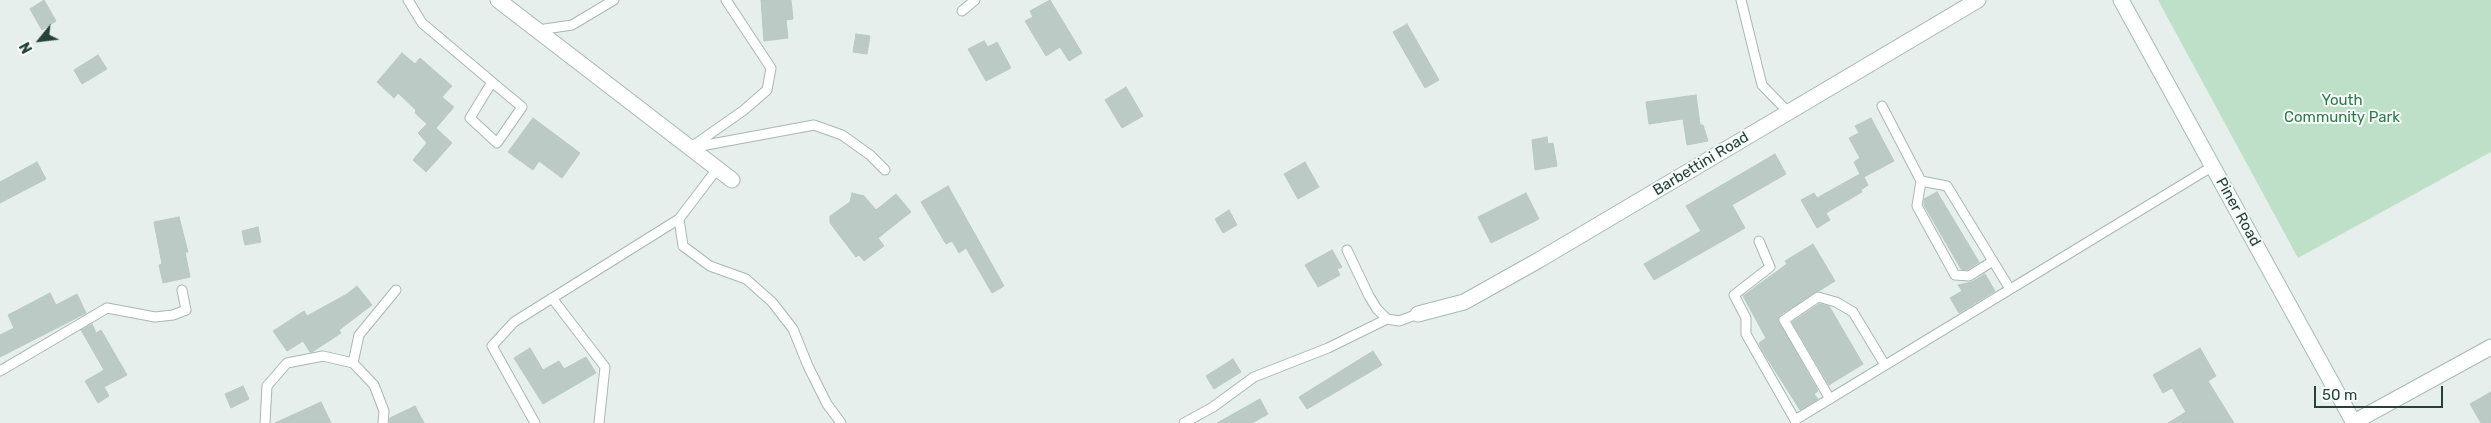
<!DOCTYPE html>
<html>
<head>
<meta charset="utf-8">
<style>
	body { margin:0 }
	#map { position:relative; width:2491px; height:423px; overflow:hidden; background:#e6efeb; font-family:Rubik,sans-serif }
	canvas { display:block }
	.north { position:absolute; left:15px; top:15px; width:50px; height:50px; -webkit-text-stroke:4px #f7fbf9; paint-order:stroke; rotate:241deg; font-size:14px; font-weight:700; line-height:20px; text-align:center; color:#24423a }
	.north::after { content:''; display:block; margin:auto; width:18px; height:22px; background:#24423a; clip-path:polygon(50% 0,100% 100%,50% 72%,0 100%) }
	.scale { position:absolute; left:2314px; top:386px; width:129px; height:22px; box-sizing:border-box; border:2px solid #24423a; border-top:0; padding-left:6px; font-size:15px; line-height:18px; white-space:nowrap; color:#24423a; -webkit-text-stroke:4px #f7fbf9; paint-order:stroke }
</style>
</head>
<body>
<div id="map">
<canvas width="2491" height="423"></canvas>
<div class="north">N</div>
<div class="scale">50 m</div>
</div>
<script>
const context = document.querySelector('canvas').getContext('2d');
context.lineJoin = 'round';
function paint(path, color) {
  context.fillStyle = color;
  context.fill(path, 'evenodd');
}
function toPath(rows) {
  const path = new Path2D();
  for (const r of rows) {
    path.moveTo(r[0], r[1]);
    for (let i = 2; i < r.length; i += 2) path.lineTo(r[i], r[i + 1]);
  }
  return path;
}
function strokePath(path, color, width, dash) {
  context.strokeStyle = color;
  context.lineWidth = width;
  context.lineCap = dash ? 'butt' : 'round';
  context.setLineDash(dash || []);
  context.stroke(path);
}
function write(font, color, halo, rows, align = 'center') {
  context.font = font + ' Rubik,sans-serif';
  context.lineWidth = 4;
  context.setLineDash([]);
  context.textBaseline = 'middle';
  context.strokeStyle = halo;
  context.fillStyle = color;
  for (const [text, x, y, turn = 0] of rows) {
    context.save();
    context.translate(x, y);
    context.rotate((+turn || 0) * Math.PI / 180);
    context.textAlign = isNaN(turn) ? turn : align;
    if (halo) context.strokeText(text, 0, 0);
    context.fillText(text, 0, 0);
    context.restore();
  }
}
paint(toPath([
	[2158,0,2491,0,2491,152,2298,258]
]), '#bfe0c8');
const building = toPath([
	[44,0,56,21,42,30,30,9,44,0],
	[761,0,791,0,793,19,786,20,788,38,764,41,761,0],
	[1050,0,1082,53,1069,61,1060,47,1046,56,1025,21,1033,17,1030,11,1050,0],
	[1407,24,1439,80,1425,88,1393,32,1407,24],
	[856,34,870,36,867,54,853,52,856,34],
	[984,41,988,47,997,42,1011,68,986,81,968,49,984,41],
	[402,53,415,64,420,58,452,86,442,97,454,107,436,128,452,143,426,172,413,160,427,143,418,133,427,124,415,113,416,110,398,93,394,98,377,82,402,53],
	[98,55,107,69,82,84,74,70,98,55],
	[1126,87,1143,116,1122,128,1105,100,1126,87],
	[1696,95,1700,125,1703,125,1708,141,1687,145,1683,119,1649,124,1646,102,1696,95],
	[533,118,580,153,562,178,539,161,533,170,508,152,533,118],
	[1871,118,1894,161,1864,177,1868,185,1861,190,1862,192,1826,213,1830,220,1817,228,1801,200,1814,193,1817,198,1860,174,1854,162,1860,158,1849,138,1859,133,1855,126,1871,118],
	[1547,137,1548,144,1553,143,1557,166,1535,170,1532,140,1547,137],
	[1775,154,1786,174,1732,205,1745,228,1654,280,1644,264,1701,231,1686,206,1775,154],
	[37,162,46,179,0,203,0,182,37,162],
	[1305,162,1319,187,1298,199,1284,174,1305,162],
	[948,186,1004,286,992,293,966,248,959,253,952,241,946,244,921,202,948,186],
	[1937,192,1979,262,1967,270,1961,269,1924,205,1924,199,1937,192],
	[852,193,864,196,876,210,896,194,911,212,878,238,884,246,864,261,859,255,856,257,830,223,830,216,850,202,852,193],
	[1526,193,1539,219,1491,243,1478,217,1526,193],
	[1229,210,1237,225,1223,233,1215,219,1229,210],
	[179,217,188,252,185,252,190,277,163,283,159,265,162,264,154,222,179,217],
	[258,227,261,242,245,245,242,231,258,227],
	[1813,244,1835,281,1780,315,1778,320,1818,391,1814,394,1818,399,1800,410,1762,350,1759,343,1766,338,1743,296,1787,264,1785,261,1813,244],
	[1332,250,1342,267,1337,269,1340,275,1318,287,1305,265,1332,250],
	[1985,274,1995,291,1959,313,1950,298,1962,291,1958,285,1972,282,1985,274],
	[357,286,372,305,339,330,341,333,312,352,310,352,303,341,287,351,273,331,304,311,307,316,347,294,357,286],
	[50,293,56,305,77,294,86,313,0,357,0,335,14,328,8,315,50,293],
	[1819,304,1829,306,1863,364,1829,385,1792,322,1819,304],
	[92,324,96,333,101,330,127,375,104,387,109,396,98,403,85,381,104,370,81,330,92,324],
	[530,348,543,370,559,361,564,369,586,357,596,373,543,404,514,358,530,348],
	[2200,348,2216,376,2208,381,2234,423,2168,423,2186,412,2172,388,2163,393,2153,375,2200,348],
	[1373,351,1382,365,1307,409,1299,397,1373,351],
	[1233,359,1241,372,1214,389,1206,376,1233,359],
	[243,386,249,399,231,408,225,394,243,386],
	[2491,392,2491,423,2481,423,2470,404,2491,392],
	[1260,399,1268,414,1252,423,1217,423,1260,399],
	[321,402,331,423,275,423,321,402],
	[415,406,424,423,389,423,390,418,415,406]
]);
paint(building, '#bbcac4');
strokePath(building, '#b8c9c2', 1);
const lane = toPath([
	[408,0,422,23,492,82,522,107,497,143,470,118,492,82],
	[726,0,771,68,767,90,744,110,690,148,814,125,842,135,870,155,885,170],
	[1741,0,1762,85,1788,112],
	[962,11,975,0],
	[538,30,572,25,614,0],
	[1882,106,1921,181,1947,186,2010,289],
	[717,169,679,219,683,246,710,266,746,279,772,302,793,329,808,366,827,404,841,423],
	[1921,181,1917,206,1955,275,1969,276,1993,261],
	[1759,241,1770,267,1734,295,1746,318,1746,334,1795,420,2213,166],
	[1347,250,1369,296,1377,309,1387,319,1399,321,1418,314],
	[552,298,605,367,599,423],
	[353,363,359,335,396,290],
	[0,371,107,308,155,317,173,315,186,310,182,290],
	[1830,399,1784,320,1818,297,1836,302,1853,312,1885,365],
	[265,423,267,386,287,363,323,356,353,363,374,385,384,411,383,423],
	[535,423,492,346,514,322,679,219],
	[1184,423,1213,407,1254,377,1328,348,1387,319]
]);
const street = toPath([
	[498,0,732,180],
	[1418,314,1464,302,1539,260,1978,0],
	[2354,422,2491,347]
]);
const secondary = toPath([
	[2121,0,2354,423]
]);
strokePath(lane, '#a8b8b2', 11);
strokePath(street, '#a8b8b2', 17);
strokePath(secondary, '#a4bbb3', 17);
strokePath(lane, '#fff', 9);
strokePath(street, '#fff', 15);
strokePath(secondary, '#fff', 15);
write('15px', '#2d7a4b', '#f7fbf9', [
	["Youth",2342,101],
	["Community Park",2342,118]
]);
write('15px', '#24423a', '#f7fbf9', [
	["Barbettini Road",1701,164,-31],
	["Piner Road",2238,212,61]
]);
</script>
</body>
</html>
